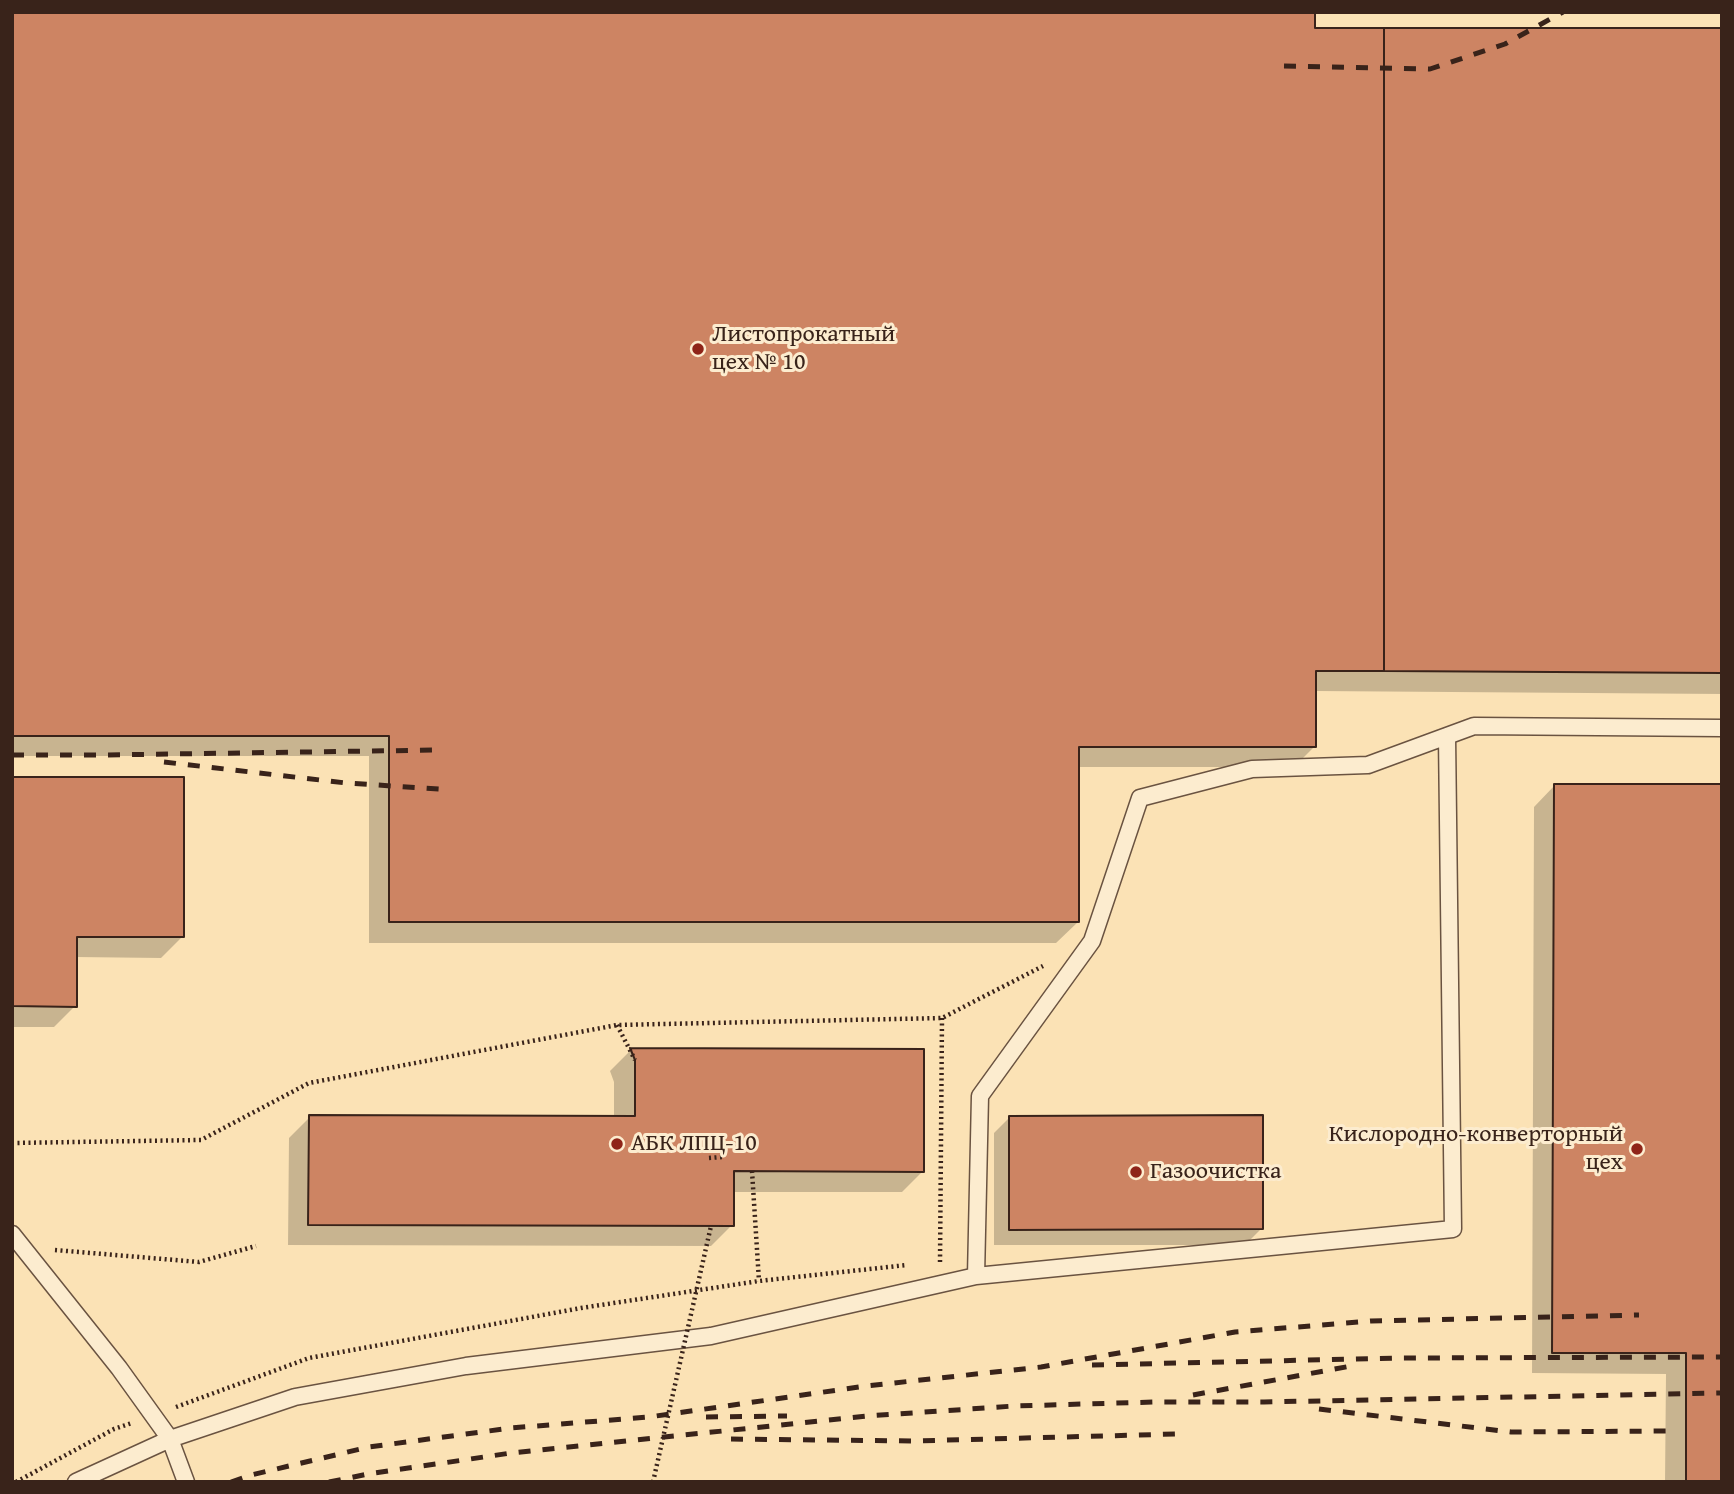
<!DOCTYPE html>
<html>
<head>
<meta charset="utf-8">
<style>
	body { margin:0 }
	#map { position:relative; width:1734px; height:1494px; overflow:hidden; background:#fbe2b5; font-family:"Gentium Book Plus",serif }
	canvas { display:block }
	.frame { position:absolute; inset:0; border:14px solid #39231a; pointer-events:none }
</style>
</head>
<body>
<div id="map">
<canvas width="1734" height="1494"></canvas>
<div class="frame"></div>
</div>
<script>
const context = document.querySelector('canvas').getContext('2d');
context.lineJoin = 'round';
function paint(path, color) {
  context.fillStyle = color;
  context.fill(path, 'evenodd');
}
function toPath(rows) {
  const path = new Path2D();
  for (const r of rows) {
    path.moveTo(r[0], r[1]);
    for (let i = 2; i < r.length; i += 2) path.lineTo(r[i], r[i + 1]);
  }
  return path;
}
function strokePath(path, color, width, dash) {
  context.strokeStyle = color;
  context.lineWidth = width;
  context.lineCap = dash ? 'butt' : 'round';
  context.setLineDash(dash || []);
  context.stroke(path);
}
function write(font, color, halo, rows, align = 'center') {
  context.font = font + ' "Gentium Book Plus",serif';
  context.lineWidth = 6;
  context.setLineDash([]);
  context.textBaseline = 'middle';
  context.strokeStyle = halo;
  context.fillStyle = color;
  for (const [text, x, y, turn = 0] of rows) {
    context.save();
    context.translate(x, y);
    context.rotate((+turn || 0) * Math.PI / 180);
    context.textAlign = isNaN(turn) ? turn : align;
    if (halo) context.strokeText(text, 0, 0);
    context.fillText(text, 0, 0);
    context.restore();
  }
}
paint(toPath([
	[12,12,1313,29,1722,29,1722,694,1315,691,1315,746,1294,767,1078,767,1078,922,1056,943,369,943,369,756,12,756],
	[12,778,182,937,161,958,75,957,75,1006,54,1027,12,1027],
	[1555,785,1722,1482,1665,1482,1666,1374,1532,1373,1534,807],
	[631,1050,923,1051,923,1171,902,1192,732,1192,732,1225,711,1246,288,1245,289,1138,310,1117,614,1118,614,1082,610,1071],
	[1010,1117,1261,1229,1245,1245,994,1245,994,1133]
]), '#0003');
const building = toPath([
	[12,12,1315,12,1315,28,1384,28,1384,671,1316,671,1316,747,1079,747,1079,922,389,922,389,736,12,736,12,12],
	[1384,28,1722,28,1722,673,1384,671,1384,28],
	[12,777,184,777,184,937,77,937,77,1007,12,1006,12,777],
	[1554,784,1722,784,1722,1482,1686,1482,1686,1353,1552,1353,1554,784],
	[630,1048,924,1049,924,1172,734,1171,734,1226,308,1225,309,1115,635,1116,635,1060,630,1048],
	[1263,1115,1263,1229,1009,1230,1009,1116,1263,1115]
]);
paint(building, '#cd8463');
strokePath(building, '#39231a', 2);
const service = toPath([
	[12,1234,119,1368,170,1439,186,1482],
	[976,1276,1453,1229,1447,736],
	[76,1482,170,1439,295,1397,466,1366,711,1336,976,1276,980,1096,1092,941,1140,798,1252,769,1368,765,1474,726,1722,728]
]);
strokePath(service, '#6a5341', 19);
strokePath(toPath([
	[617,1025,635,1060],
	[12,1143,201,1140,309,1083,617,1025,942,1018,1043,966],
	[709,1158,722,1157],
	[752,1171,759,1281],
	[55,1250,199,1262,256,1246],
	[940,1262,942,1018],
	[176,1407,309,1358,581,1308,759,1281,907,1265],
	[16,1482,114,1429,132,1423]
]), '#39231a', 4.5, [2, 3.5]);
strokePath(service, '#fceccf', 16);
strokePath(toPath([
	[1284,66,1430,69,1505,44,1563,12],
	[12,755,103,755,438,750],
	[164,762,346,783,439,789],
	[1092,1365,1400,1358,1722,1357],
	[1193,1395,1351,1366],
	[1319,1409,1511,1432,1668,1431],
	[706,1417,787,1416],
	[731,1439,913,1441,1177,1434],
	[231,1482,251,1475,369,1447,511,1428,649,1417,866,1386,1041,1367,1235,1332,1371,1321,1639,1315],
	[329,1482,368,1474,511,1453,867,1416,1014,1406,1154,1402,1264,1402,1722,1393]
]), '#39231a', 5, [12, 12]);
strokePath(toPath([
	[653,1482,711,1226]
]), '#39231a', 4.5, [2, 3.5]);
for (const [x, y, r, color] of [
	[698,349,7,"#8f2418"],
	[617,1144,7,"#8f2418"],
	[1637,1149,7,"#8f2418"],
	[1136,1172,7,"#8f2418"]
]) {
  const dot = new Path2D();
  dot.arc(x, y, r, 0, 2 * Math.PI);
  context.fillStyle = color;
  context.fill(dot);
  strokePath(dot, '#fceccf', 2.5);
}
write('24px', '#39231a', '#fceccf', [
	["Листопрокатный",712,335],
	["цех № 10",712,363],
	["Кислородно-конверторный",1623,1135,"right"],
	["цех",1623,1163,"right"],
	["АБК ЛПЦ-10",631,1144],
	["Газоочистка",1150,1172]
], 'left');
</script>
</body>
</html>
